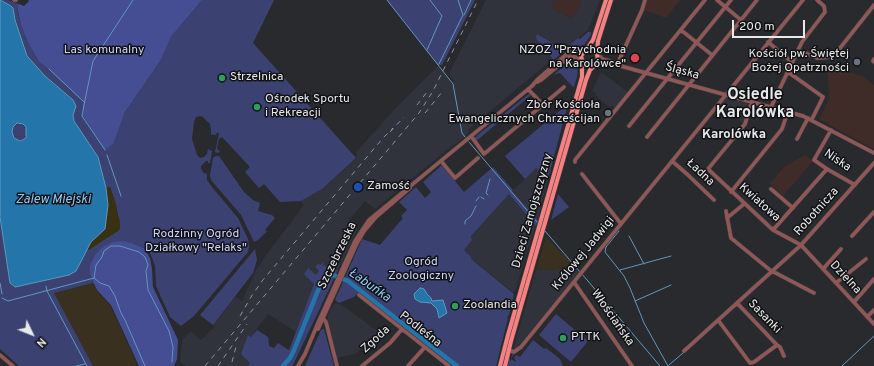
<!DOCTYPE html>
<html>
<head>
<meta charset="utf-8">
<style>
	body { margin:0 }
	#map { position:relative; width:874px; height:366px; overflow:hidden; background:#292a2d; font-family:Overpass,sans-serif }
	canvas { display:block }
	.north { position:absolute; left:12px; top:314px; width:40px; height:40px; -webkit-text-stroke:3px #121214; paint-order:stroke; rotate:133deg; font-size:11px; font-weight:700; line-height:16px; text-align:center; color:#e8e9eb }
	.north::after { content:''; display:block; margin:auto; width:14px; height:18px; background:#e8e9eb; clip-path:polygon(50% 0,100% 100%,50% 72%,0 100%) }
	.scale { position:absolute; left:732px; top:20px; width:73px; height:18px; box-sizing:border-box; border:2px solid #e8e9eb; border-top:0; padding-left:5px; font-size:12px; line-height:14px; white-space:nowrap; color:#e8e9eb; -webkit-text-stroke:3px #121214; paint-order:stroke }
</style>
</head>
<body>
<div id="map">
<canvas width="874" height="366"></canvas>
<div class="north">N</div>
<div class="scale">200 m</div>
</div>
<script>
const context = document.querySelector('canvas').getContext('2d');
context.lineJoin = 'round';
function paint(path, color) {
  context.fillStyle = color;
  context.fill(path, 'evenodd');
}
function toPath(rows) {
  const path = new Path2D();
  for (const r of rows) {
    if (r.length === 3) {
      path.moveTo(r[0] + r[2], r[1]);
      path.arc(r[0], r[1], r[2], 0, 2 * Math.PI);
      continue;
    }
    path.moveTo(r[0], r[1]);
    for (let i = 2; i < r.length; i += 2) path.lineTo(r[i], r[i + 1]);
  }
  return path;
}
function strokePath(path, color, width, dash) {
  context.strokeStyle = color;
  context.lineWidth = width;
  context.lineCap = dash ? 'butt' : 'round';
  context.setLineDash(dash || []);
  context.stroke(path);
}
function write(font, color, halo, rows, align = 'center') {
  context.font = font + ' Overpass,sans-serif';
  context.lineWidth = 3;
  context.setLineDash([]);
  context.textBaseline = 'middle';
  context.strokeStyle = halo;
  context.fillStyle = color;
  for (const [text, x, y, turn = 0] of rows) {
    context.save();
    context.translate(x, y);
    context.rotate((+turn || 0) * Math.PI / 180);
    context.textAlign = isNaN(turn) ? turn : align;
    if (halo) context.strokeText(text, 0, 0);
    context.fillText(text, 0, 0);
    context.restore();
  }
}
paint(toPath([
	[486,0,555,0,552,8,572,19,582,0,600,0,588,30,472,126,468,130,469,131,467,135,454,145,453,145,375,209,365,201,349,220,347,224,357,230,338,270,331,270,316,279,296,332,268,314,251,337,248,335,250,363,248,366,186,366,180,362,182,340,191,331,201,340,214,327,213,325,235,297,242,301,256,270,269,251,304,205,301,201,322,189,356,159,357,151,395,109,438,66,452,84,454,81,449,74],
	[601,72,629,93,615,109,613,106,609,107,595,95,596,93,592,91],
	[727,98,749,104,743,123,720,105],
	[536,168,545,178,548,179,538,220,512,191],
	[509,194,536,226,526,254,516,289,514,293,471,259,472,258,464,250,472,240,471,236],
	[576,268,580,272,516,349,514,349,514,346,536,270],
	[335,303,342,305,380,333,355,354,337,358,327,316]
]), '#30323c');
paint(toPath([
	[546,237,569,260,576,268,536,270],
	[93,283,96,290,110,305,137,364,134,366,93,366,54,293]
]), '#393020');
paint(toPath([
	[555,0,582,0,573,19,551,8],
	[647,0,680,0,666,18,644,10],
	[827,67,859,75,864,77,874,85,874,149,819,119,828,101,829,93],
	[805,155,813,161,783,196,770,183,784,167]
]), '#3f2c28');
paint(toPath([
	[0,0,8,0,19,4,17,7,21,25,27,41,39,62,47,68,83,102,83,116,114,143,125,112,161,60,171,37,202,0,274,0,253,43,356,158,322,189,301,201,280,202,264,184,259,188,245,172,250,167,222,137,219,139,217,148,220,152,217,153,215,152,219,134,217,132,216,135,209,134,211,134,211,130,210,124,203,117,200,116,196,117,194,122,192,139,197,155,200,158,204,157,207,154,208,149,212,151,210,163,208,163,208,161,206,161,201,166,201,169,204,173,207,174,207,180,212,187,238,218,248,239,249,247,248,252,194,316,181,326,170,317,156,286,155,266,151,255,146,247,144,248,132,243,113,242,90,274,93,283,54,293,93,366,19,366,0,349,0,217,10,283,14,287,69,275,81,261,87,248,89,249,118,231,119,221,116,205,110,187,106,188,105,187,98,157,74,121,73,115,76,106,73,100,45,76,27,56,15,20,13,8,11,6],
	[387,0,475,0,442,65,438,65],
	[588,32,591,32,591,35,584,45,567,50,565,49,578,38,580,39],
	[537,34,547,40,554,45,565,51,553,60,547,49,544,49,545,48,541,42,540,43,537,40,536,37],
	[572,61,576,62,578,66,577,77,574,87,572,86,560,73,553,75,568,63],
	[530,93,531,95,475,142,474,138],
	[568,104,548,179,545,178,536,168,525,179,505,156],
	[19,132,8],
	[216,156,219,156,244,192,253,200,260,203,258,211,272,215,275,218,265,230,267,231,258,240,254,242,241,215,211,180,210,175,213,158],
	[442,165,464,192,493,167,513,190,512,191,538,220,536,226,509,194,471,236,472,240,464,250,472,258,471,259,514,294,509,315,507,317,508,318,496,366,452,366,358,293,354,297,339,303,335,300,362,239,380,245,403,218,401,216,407,210,399,202,416,187,425,198,431,192,423,182],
	[558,194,569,207,551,220],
	[255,249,257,260,253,273,213,325,200,315],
	[324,261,323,265,331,270,338,270,294,363,292,366,248,366,250,363,241,354,248,335,251,337,257,330,268,337,269,346,274,348,278,343,289,350,314,284,304,274,309,267,309,269,316,275,319,271,315,267,318,264,321,265],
	[556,314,588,341,571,362,539,335],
	[324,329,334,366,305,366,321,330],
	[533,340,544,349,546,348,560,359,563,366,508,366,510,354,510,362,513,353,514,354,511,359,516,362,516,361,514,358,516,355,520,357]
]), '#3b4272');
paint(toPath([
	[28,0,202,0,171,37,161,60,125,112,114,143,105,150,83,116,83,102,47,68,39,62,27,41,21,25,17,6,19,4,24,6,29,1],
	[122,241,132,243,144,248,150,258,152,269,153,287,178,340,177,359,174,366,139,366,111,305,97,290,93,282,90,274,90,265,95,255,103,247,113,242]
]), '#454d93');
paint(toPath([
	[110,187,116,205,117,214,120,221,120,229,89,250,87,248,91,242,105,229,108,205,106,188]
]), '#393110');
const water = toPath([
	[0,0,11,6,13,8,15,20,27,56,45,76,73,100,76,106,73,115,74,121,98,157,106,188,108,205,105,229,91,242,76,271,69,275,15,287,10,283,0,217,0,0],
	[17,123,23,124,26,127,26,138,20,141,14,138,12,132,13,127,17,123],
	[420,288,424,289,427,294,431,298,432,301,443,300,447,313,439,318,437,309,431,303,420,302,415,299,414,294,420,288]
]);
paint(water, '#2475aa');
strokePath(water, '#5f98be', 1);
strokePath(toPath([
	[387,0,453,84,462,133,465,137],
	[464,15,471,0],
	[427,50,442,16,430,0],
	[439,64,463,15,458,0],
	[49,69,84,102],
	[469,142,537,222],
	[105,150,82,116,84,105,93,61,133,0],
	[107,155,121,196],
	[488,195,486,193,490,179],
	[481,197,484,199],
	[476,201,479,197],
	[465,224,465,221,471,216,476,206],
	[545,231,580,272],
	[619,231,606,247,605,252,624,276,630,288,644,323,668,366],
	[629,236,644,264],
	[620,270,671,256],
	[582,274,660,366],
	[0,283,2,294],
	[46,286,47,291,87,366],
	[2,298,8,301,94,278],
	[635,301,671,285],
	[669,365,683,353],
	[76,366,85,364],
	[145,366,125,320,121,313,115,296,109,286,100,283,94,278,96,265,102,257,104,251,111,246,120,246,139,252,145,257,148,265,146,271,148,290,169,331,173,347,172,362],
	[842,366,874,336]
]), '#5f98be', 1);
strokePath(toPath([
	[283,366,290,358,294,350,321,283,326,278,333,275,348,281,457,366]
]), '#2475aa', 4.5);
const minor = toPath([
	[14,0,16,0],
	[717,0,741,20],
	[681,30,712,55],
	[768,42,792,62],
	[798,50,817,58,833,57,874,5],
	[598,54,602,59,613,62,617,65,803,116,874,153],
	[874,59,873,61,874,62],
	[595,64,600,63,612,65,617,65],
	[617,65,642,10,645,0],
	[788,72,823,97,812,119],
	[537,82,541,80,569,57,575,57,582,60],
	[528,89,543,105],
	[752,102,745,124,708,169,773,230,801,245,874,324],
	[771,107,802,42,825,12,824,6,817,0],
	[629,126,731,0],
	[831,130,814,160,827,169,855,185],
	[471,136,484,154,564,87],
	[647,137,757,0],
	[797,139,808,118],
	[441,161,455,178,478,158],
	[672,161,688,175,714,200],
	[575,162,575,160,705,0],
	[582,174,621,224],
	[771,189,793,208],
	[731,192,782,129,788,111],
	[726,211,731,238,770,270,814,293],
	[727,218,744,204],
	[773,230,827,169],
	[852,236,874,212],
	[823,269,841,249],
	[574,282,632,366],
	[836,283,866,259],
	[359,295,449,366],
	[854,302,874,279],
	[737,303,777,345,780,347,784,356],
	[867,317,874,310],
	[323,318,326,322,337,366],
	[718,320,750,363,754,362,777,345],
	[318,329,357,243,364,231,376,217,410,188],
	[508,350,514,352,521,347,803,0],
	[684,351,801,245,874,163],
	[0,355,13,366],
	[298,366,305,354,318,323,355,241,369,220,532,86,538,79,567,54,571,52,584,51],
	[362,366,390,343,402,329],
	[408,366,425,347]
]);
const major = toPath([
	[585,51,592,50,597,54,598,60,594,66,590,66,585,65,582,60,581,56,583,53,589,46,593,40,606,0],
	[597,53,598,41,611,0],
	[500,366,508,335,582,77,582,62],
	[505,366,511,341,586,80,590,70,594,66]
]);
strokePath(minor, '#444548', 4.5);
strokePath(major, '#444548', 5);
strokePath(minor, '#915756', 3.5);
strokePath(major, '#f88080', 4);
strokePath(toPath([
	[417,105,427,92],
	[425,113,442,92],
	[390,132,404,117],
	[240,316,251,297,262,281,383,138,393,128],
	[232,362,237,343],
	[205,366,419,113,433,91,478,0],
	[218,366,247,324]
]), '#919294', 1, [5, 5]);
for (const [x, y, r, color] of [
	[635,58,5,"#e0444e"],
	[857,62,4,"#6b7280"],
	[222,78,4,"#2e9e5b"],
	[257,107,4,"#2e9e5b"],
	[608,113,4,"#6b7280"],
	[358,187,5,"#1a4fb4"],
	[455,306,4,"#2e9e5b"],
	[563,338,4,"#2e9e5b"]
]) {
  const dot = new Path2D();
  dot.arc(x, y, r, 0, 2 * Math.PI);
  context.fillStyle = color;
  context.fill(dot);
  strokePath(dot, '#121214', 1.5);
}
write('12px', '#cdd5fe', '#121214', [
	["Las komunalny",104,51],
	["Rodzinny Ogród",196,235],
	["Działkowy \"Relaks\"",196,249],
	["Ogród",421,263],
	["Zoologiczny",421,277]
]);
write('12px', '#e8e9eb', '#121214', [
	["NZOZ \"Przychodnia",626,51,"right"],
	["na Karolówce\"",626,65,"right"],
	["Kościół pw. Świętej",849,55,"right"],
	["Bożej Opatrzności",849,69,"right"],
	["Strzelnica",230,78],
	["Ośrodek Sportu",265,100],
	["i Rekreacji",265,114],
	["Zbór Kościoła",600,106,"right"],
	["Ewangelicznych Chrześcijan",600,120,"right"],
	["Zamość",367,187],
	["Zoolandia",463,306],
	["PTTK",571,338]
], 'left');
write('12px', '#e8e9eb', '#121214', [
	["Śląska",682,72,15],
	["Niska",837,161,34],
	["Ładna",700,173,43],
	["Kwiatowa",759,203,42],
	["Dzieci Zamojszczyzny",533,211,-74],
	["Robotnicza",817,212,-48],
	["Królowej Jadwigi",584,254,-51],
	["Szczebrzeska",338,256,-64],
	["Dzielna",845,278,47],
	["Sasanki",764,317,46],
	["Włościańska",612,318,55],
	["Podleśna",420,330,38],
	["Zgoda",376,340,-42]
]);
write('bold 13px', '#e8e9eb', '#121214', [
	["Karolówka",734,135]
]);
write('italic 13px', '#8fc7f3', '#121214', [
	["Zalew Miejski",53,200],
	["Łabuńka",369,286,35]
]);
write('bold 16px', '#e8e9eb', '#121214', [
	["Osiedle",755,96],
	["Karolówka",755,114]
]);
</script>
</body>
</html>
